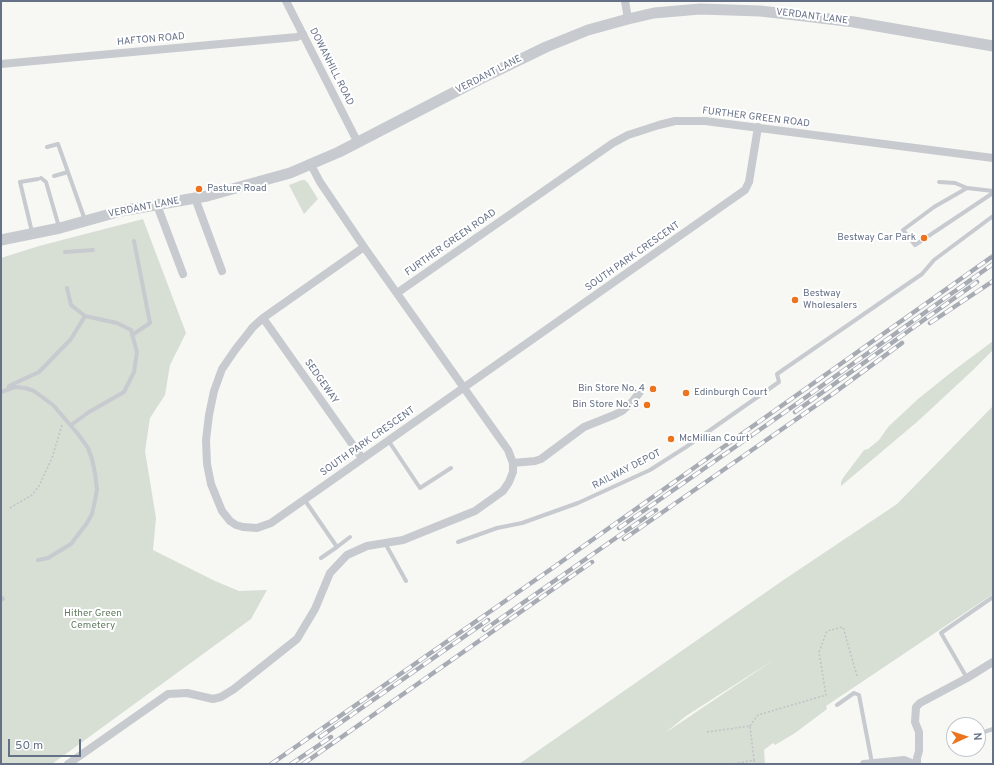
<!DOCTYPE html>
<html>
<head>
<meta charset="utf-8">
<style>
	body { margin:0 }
	#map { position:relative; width:994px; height:765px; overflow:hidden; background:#f7f7f4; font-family:Overpass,sans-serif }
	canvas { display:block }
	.frame { position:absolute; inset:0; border:2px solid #657187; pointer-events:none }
	.north { position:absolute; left:946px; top:717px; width:40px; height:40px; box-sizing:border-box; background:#fff; border:1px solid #c1c6cf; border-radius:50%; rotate:87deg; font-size:11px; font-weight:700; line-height:16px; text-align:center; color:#657187 }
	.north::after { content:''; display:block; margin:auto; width:14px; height:18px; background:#ec741f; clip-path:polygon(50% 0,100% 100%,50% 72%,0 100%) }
	.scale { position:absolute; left:8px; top:739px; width:73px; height:18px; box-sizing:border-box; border:2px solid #657187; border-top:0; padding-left:5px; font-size:12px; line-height:14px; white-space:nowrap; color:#657187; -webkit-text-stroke:3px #fff; paint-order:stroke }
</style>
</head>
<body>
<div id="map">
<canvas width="994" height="765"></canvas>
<div class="frame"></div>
<div class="north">N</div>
<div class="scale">50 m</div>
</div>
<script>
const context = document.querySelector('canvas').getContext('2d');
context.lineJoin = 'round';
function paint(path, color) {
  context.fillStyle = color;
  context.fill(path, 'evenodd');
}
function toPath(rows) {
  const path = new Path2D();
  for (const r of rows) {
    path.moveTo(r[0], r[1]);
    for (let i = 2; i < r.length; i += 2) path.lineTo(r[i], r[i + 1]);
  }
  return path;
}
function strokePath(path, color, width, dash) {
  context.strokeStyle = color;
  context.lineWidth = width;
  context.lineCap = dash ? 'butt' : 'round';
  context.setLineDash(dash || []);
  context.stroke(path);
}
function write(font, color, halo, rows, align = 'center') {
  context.font = font + ' Overpass,sans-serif';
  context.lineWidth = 4;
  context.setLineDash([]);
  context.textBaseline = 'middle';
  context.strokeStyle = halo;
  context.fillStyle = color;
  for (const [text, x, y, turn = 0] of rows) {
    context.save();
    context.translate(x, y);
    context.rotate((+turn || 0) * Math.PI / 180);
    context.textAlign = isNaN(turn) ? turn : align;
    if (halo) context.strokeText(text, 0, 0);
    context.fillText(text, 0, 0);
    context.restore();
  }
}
paint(toPath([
	[302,180,305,180,308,183,318,199,304,214,289,185],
	[143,219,186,333,170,365,165,395,150,418,145,451,156,518,153,550,215,581,239,591,267,590,251,619,52,764,1,764,1,258,39,246],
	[993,341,993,350,972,371,917,422,841,486,841,482,843,478,864,450,868,449,879,440,888,427,918,399,953,371],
	[993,406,993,594,826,706,827,709,795,733,775,745,773,743,764,750,765,764,519,764,782,581,897,504],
	[775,659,665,733,686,716]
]), '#d7dfd5');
strokePath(toPath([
	[10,508,32,495,39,486,52,458,62,425],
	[750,726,758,715,826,695,819,652,827,631,843,627,857,676],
	[707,732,750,726,754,760,733,764],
	[754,760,755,764]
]), '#c1c2c5', 1.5, [2, 2]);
strokePath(toPath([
	[47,147,58,144,85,220],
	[54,176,68,172],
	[41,178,46,182,59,227],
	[939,182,955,183,967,188,993,191],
	[967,188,934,207,903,230,915,245,993,193],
	[32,232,20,182,38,179],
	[65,252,93,250],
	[67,288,71,305,85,316,117,323,131,330,137,352,134,372,124,392,89,412,71,425],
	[132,335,150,323,134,241],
	[8,389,9,386,39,372,71,339,85,316],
	[1,392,15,387,25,388,34,391,53,405,78,434,88,448,92,459,95,473,97,490,95,500,92,514,87,523,71,544,48,558,38,560],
	[388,440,420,488,451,468],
	[304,499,337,547,321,558],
	[458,542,497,528,522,523,578,503,650,470,686,447,779,382,777,374,922,274,934,260,993,216],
	[385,543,406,581],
	[337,547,350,537],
	[1,597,3,599],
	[967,678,941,633,993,597],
	[837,705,854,693,859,695,872,763],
	[978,734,993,729]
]), '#c7cace', 4);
strokePath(toPath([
	[286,1,358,143],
	[625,1,628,19],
	[1,64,297,37,303,34],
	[195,198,222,271],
	[157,205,183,274],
	[364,247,263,318,253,327,235,350,222,369,214,391,209,415,206,440,207,464,211,484,222,511,230,521,236,525,243,527,257,528,271,523,735,197,745,190,749,182,758,127],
	[397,293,613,143,628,135,659,125,675,121,705,121,993,158],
	[263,318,362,458],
	[513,463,535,461,541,459,584,427,614,415,622,411,632,402,640,392],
	[68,764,168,694,187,693,213,699,221,697,234,689,297,639,315,609,330,573,347,555,367,546,403,540,475,511,503,491,509,482,513,472,513,463,508,450,364,247,320,182,311,165],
	[864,764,904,760,914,764],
	[917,764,917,758,919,751,919,732,915,722,916,707,920,703,967,678,993,662]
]), '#c7cace', 8);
strokePath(toPath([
	[1,240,60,228,121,211,207,196,290,173,339,152,480,79,546,47,588,30,628,19,654,13,700,9,760,11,796,15,854,22,993,46]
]), '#c7cace', 11);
const rail = toPath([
	[930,323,993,281],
	[795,412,977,282],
	[619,528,778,417,993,264],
	[624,539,834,393,902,343],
	[484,630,656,510],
	[320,737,488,620],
	[271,764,554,567,993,256],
	[291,764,331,737],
	[303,764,592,562]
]);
strokePath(rail, '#a7abb3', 4.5);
strokePath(rail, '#fff', 3, [9]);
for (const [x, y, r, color] of [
	[199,189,4,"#ec741f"],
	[924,238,4,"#ec741f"],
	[795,300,4,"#ec741f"],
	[653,389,4,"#ec741f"],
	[686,393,4,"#ec741f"],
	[647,405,4,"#ec741f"],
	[671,439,4,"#ec741f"]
]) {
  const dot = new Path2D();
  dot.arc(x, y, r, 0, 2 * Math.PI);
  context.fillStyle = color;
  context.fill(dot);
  strokePath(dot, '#fff', 1.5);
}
write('10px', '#657187', '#fff', [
	["VERDANT LANE",812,17,7],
	["HAFTON ROAD",151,40,-5],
	["DOWANHILL ROAD",331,67,63],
	["VERDANT LANE",489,75,-27],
	["FURTHER GREEN ROAD",756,118,7],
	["VERDANT LANE",144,208,-11],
	["FURTHER GREEN ROAD",451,243,-35],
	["SOUTH PARK CRESCENT",633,257,-35],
	["SEDGEWAY",321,382,55],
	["SOUTH PARK CRESCENT",368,442,-35],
	["RAILWAY DEPOT",627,470,-27]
]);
write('10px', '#657187', '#fff', [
	["Pasture Road",207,189],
	["Bestway Car Park",916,238,"right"],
	["Bestway",803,294],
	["Wholesalers",803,306],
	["Bin Store No. 4",645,389,"right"],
	["Edinburgh Court",694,393],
	["Bin Store No. 3",639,405,"right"],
	["McMillian Court",679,439]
], 'left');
write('10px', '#647d64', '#fff', [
	["Hither Green",93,614],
	["Cemetery",93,626]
]);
</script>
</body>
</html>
